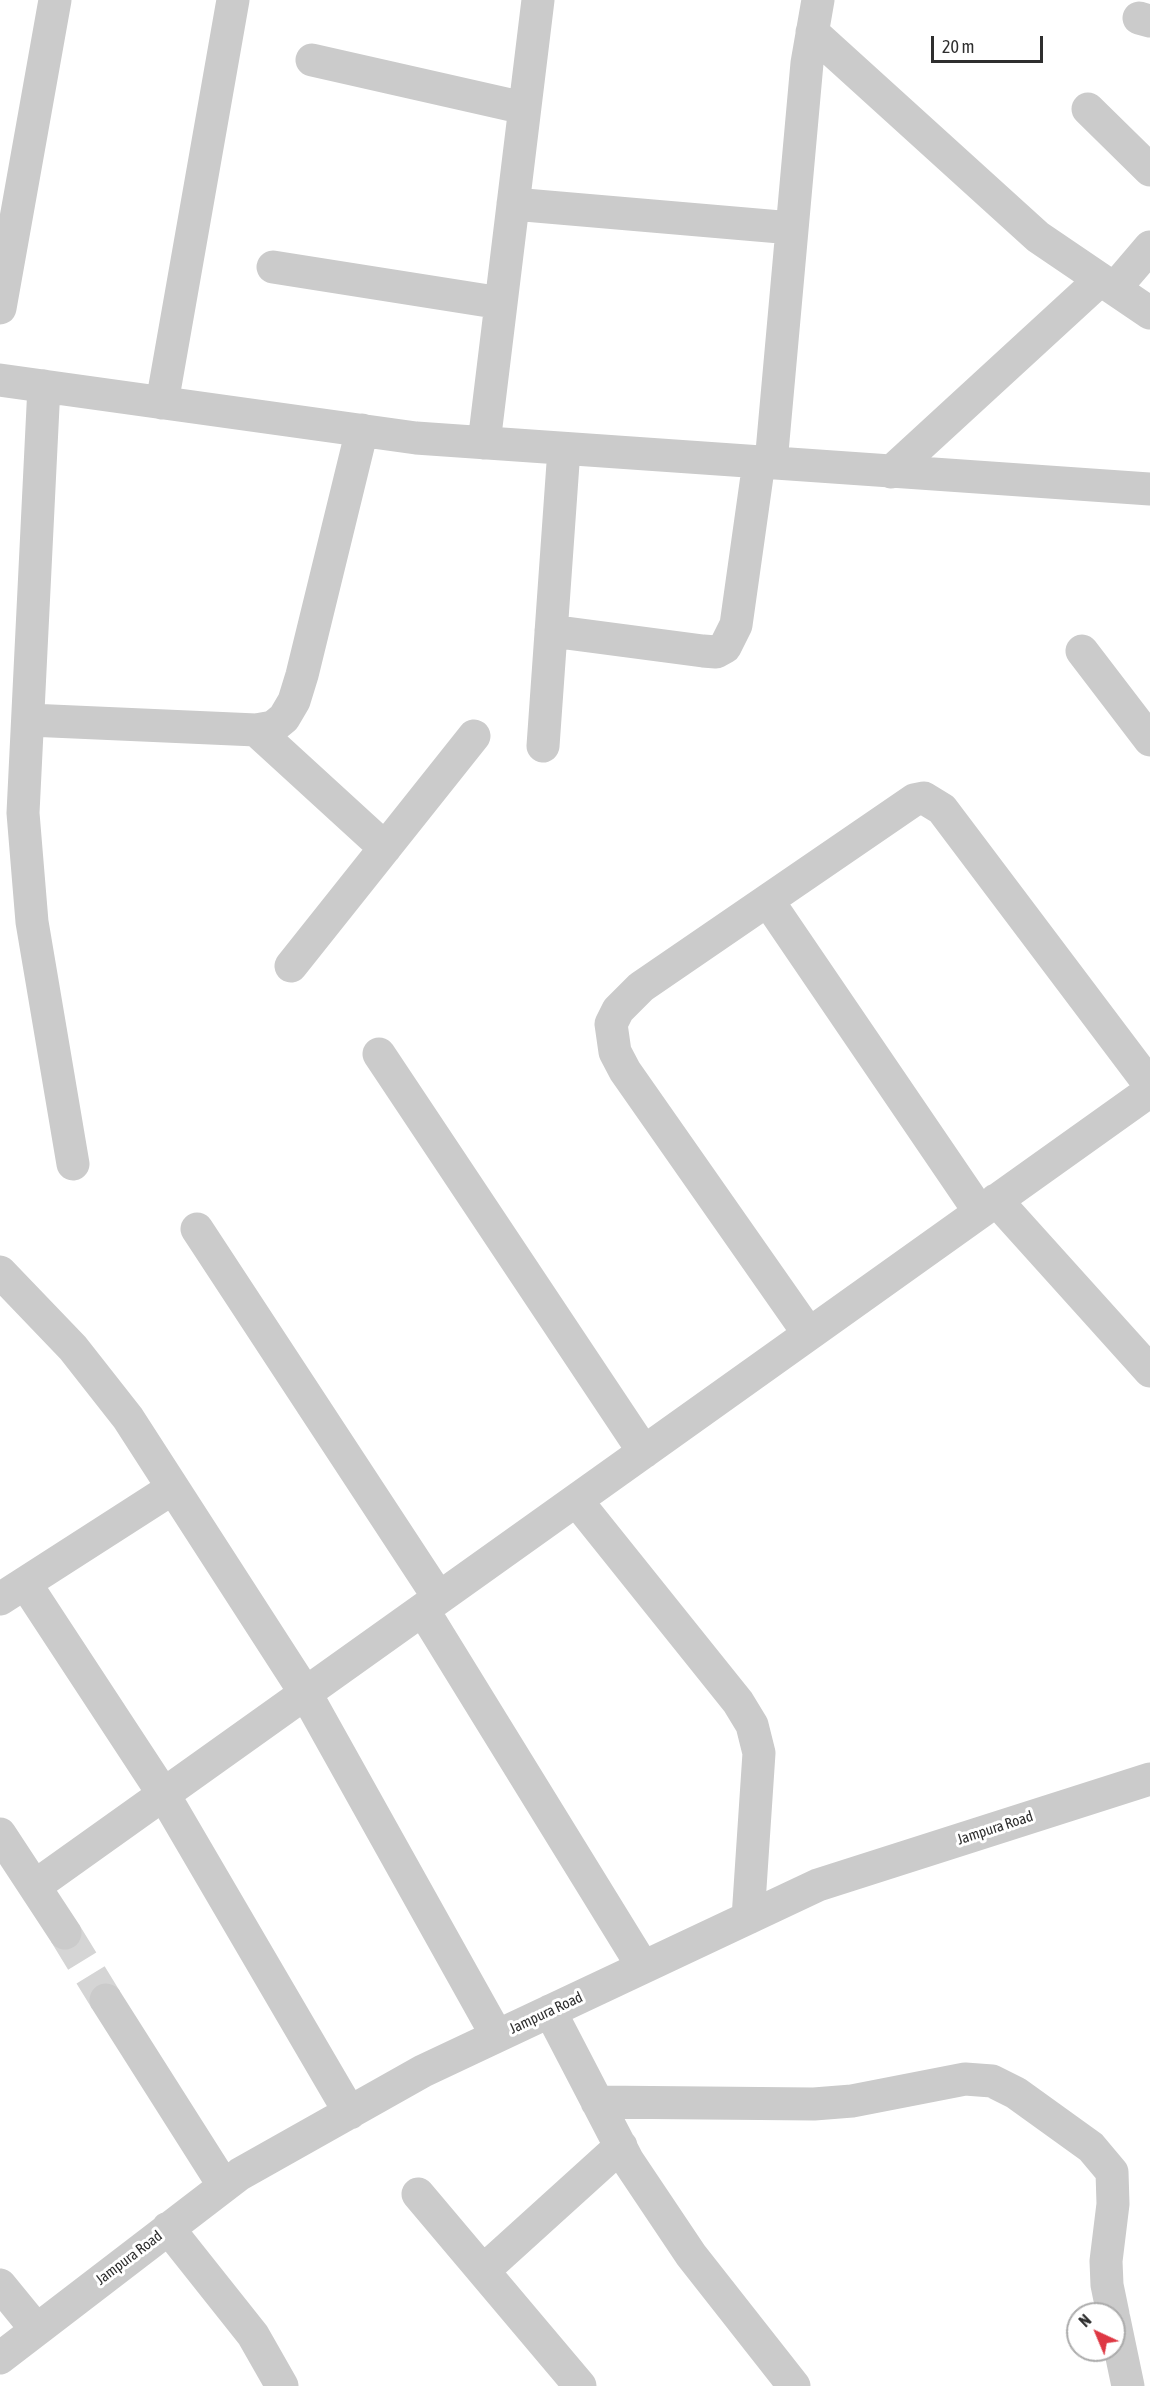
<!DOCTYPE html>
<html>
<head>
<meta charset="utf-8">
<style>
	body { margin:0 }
	#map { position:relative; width:1150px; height:2386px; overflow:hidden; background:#fff; font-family:"Asap Condensed",sans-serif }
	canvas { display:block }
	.north { position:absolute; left:1066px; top:2302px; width:60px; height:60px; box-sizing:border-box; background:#fff; border:2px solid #ababab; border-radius:50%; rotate:316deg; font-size:16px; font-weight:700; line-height:24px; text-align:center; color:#2e2e2e }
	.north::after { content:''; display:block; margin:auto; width:21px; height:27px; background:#de3844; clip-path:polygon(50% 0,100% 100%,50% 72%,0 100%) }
	.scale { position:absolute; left:931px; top:36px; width:112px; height:27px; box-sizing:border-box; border:3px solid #2e2e2e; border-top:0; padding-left:8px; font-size:18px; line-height:21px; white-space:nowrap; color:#2e2e2e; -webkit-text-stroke:4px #fff; paint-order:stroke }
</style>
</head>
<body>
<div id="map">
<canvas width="1150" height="2386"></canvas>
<div class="north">N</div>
<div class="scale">20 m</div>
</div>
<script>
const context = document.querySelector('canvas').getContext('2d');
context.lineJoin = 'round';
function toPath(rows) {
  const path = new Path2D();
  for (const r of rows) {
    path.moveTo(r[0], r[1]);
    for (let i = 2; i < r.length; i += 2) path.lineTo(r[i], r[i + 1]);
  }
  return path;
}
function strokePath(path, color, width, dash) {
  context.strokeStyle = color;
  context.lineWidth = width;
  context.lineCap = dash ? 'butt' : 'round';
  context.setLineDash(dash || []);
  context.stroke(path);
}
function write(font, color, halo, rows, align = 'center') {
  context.font = font + ' "Asap Condensed",sans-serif';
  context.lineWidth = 6;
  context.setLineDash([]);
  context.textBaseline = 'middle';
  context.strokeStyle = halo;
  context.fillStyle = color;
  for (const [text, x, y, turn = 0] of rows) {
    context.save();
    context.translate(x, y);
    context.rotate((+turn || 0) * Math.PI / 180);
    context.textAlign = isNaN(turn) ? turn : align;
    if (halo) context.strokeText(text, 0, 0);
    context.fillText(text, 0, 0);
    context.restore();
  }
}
strokePath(toPath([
	[65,1933,106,2000]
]), '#d5d5d5', 33, [33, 16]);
strokePath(toPath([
	[1139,18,1150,21],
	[812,32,1038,237,1150,313],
	[312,60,524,108],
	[1088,109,1150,170],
	[513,204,792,228],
	[273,267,501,303],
	[1115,288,1150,247],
	[0,308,55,0],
	[0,380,416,438,1150,489],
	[44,386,23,813,32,922,73,1164],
	[162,403,233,0],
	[484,443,538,0],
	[771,463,807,63,818,0],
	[891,472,1100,280],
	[551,631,703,651,716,652,725,647,736,625,759,462],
	[1082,651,1150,740],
	[29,720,256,730,273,727,284,718,294,701,302,675,362,430],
	[256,730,385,848],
	[543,746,564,449],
	[768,901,979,1211],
	[291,966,474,736],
	[379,1054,644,1452],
	[996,1200,1150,1371],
	[197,1229,439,1598],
	[0,1272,73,1348,128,1418,306,1694,497,2036],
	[809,1334,625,1071,615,1052,611,1024,618,1010,641,987,914,800,924,798,942,809,1150,1085],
	[576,1500,738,1702,752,1725,759,1753,748,1918],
	[25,1583,164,1795,350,2113],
	[0,1599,173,1488],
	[423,1610,643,1967],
	[0,1834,65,1933],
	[35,1886,1150,1091],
	[106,2000,224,2186],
	[550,2011,628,2161,691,2255,794,2386],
	[597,2102,814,2104,852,2101,965,2079,992,2081,1016,2093,1091,2147,1112,2172,1113,2204,1106,2261,1107,2285,1113,2314],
	[418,2194,580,2386],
	[168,2228,253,2335,282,2386],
	[483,2271,621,2146],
	[0,2285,36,2329],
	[1114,2319,1128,2386],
	[0,2358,240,2174,423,2071,818,1885,1150,1779]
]), '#cbcbcb', 33);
write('15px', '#2e2e2e', '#fff', [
	["Jampura Road",995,1828,-18],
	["Jampura Road",546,2013,-25],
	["Jampura Road",129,2258,-37]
]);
</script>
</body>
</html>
